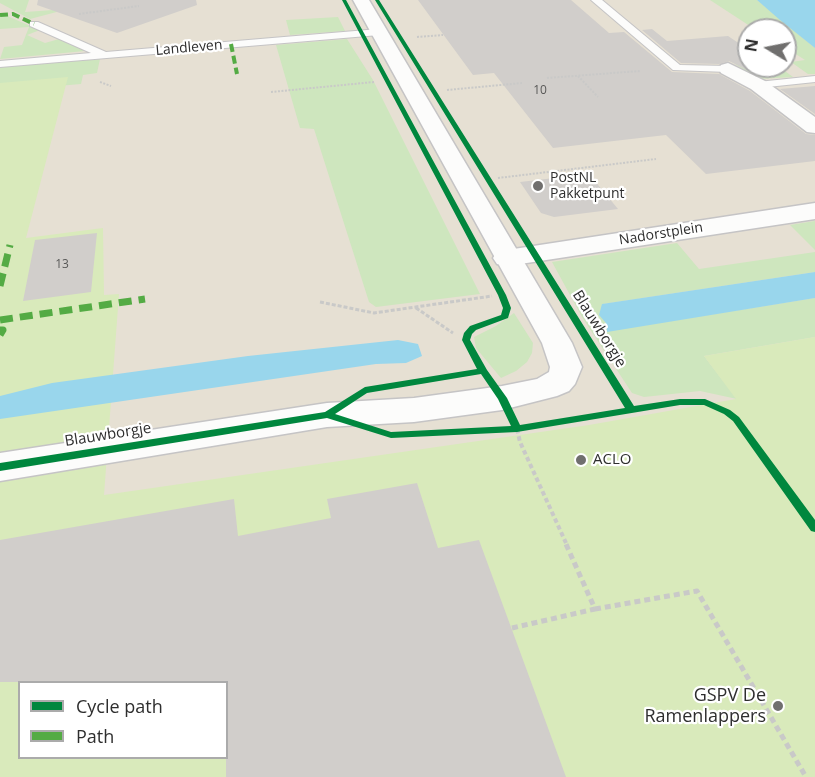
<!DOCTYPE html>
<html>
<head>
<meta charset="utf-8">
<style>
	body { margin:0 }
	#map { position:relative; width:815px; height:777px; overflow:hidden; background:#ece8e4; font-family:"Open Sans",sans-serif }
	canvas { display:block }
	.legend { position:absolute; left:18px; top:681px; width:210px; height:78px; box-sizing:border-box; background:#fff; border:2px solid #ababab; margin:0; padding:8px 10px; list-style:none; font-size:18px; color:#2e2e2e }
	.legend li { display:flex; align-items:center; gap:12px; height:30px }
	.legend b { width:30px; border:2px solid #ababab }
	.north { position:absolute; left:737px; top:18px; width:60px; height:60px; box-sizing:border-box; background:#fff; border:2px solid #ababab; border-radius:50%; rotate:280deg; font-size:16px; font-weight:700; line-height:24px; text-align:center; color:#2e2e2e }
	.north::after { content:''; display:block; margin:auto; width:21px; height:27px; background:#706f6e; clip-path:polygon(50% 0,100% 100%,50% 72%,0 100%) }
</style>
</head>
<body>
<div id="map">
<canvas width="815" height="777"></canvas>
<ul class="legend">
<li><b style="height:8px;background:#00873e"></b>Cycle path</li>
<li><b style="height:8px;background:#54ab44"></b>Path</li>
</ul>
<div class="north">N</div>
</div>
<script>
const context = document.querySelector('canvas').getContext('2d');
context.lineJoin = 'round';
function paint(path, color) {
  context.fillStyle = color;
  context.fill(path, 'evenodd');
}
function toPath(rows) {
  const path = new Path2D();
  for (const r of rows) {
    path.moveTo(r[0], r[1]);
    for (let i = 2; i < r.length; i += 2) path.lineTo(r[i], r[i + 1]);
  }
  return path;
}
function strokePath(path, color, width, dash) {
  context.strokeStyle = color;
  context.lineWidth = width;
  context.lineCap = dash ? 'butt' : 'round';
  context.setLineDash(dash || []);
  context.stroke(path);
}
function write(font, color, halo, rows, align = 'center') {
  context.font = font + ' "Open Sans",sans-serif';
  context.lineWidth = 4.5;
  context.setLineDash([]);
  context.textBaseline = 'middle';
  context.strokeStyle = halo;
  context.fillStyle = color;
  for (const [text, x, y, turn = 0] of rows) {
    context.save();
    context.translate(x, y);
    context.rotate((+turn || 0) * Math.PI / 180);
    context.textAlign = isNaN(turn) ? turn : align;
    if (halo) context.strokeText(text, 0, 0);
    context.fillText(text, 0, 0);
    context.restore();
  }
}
paint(toPath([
	[0,0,815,0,815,777,0,777],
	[749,30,785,30,785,66,749,66],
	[20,682,226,682,226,758,20,758]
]), '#e6e0d3');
paint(toPath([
	[0,0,29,0,25,12,68,9,30,19,0,3],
	[710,0,757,0,815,48,815,74,808,74,791,62,805,60,785,47,785,30,756,30],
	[7,16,40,30,27,35,45,43,59,39,85,51,0,59,4,47,22,45,29,27,0,29,0,17],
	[338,17,345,31,290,35,286,20],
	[347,39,373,80,480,294,376,307,369,302,314,129,300,128,276,45],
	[100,59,97,73,83,75,81,84,0,91,0,67],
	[749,63,749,66,778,66,793,77,758,79,735,64],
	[815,221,815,250,790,225],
	[677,243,699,269,815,252,815,272,603,304,607,331,815,298,815,337,704,356,737,399,700,391,644,397,632,393,582,317,552,262],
	[514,313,533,343,532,353,527,362,516,371,501,378,476,348,474,337,496,326]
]), '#cee6be');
paint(toPath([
	[68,77,26,238,103,228,104,295,119,294,104,495,589,425,736,399,704,356,815,337,815,777,0,777,0,83],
	[20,682,226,682,226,758,20,758]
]), '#d9eabb');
paint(toPath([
	[757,0,815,0,815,48,780,20],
	[815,272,815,298,607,332,606,323,599,315,602,304],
	[398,340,418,344,422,356,406,363,376,364,0,419,0,396,52,383,248,356]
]), '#99d6ec');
paint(toPath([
	[38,0,196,0,197,5,117,33,37,5],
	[418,0,571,0,609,33,624,32,672,72,719,74,750,91,806,134,815,135,815,161,706,174,666,135,553,148,494,73,473,75],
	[652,29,667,41,728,36,749,50,749,71,729,61,719,64,681,63,642,30],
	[815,86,815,114,780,89],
	[589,174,618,209,554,217,541,213,520,182],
	[97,233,91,292,23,301,35,240],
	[417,483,438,548,479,540,566,777,226,777,226,682,0,682,0,540,234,499,238,536,331,518,327,499]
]), '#d1cecb');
const service = toPath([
	[591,0,602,0,680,65,728,66,734,69,728,72,673,70,591,0],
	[30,22,38,22,106,52,379,29,384,32,379,35,0,67,0,61,91,53,30,26,30,22],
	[815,76,815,82,758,88,752,85,758,82,815,76]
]);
const minor = toPath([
	[728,63,765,81,815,117,815,133,807,132,751,89,721,73,719,69,721,65,728,63],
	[815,203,815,219,507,266,497,264,493,258,497,252,507,250,815,203]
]);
const tertiary = toPath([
	[353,0,369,0,572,343,582,367,575,384,569,391,557,396,502,410,414,422,327,427,0,481,0,453,327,403,414,398,502,386,537,379,549,372,550,367,542,343,353,0]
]);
strokePath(service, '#c5c4c5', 2);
strokePath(minor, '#c5c4c5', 3);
strokePath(tertiary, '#c5c4c5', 3);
strokePath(toPath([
	[79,14,139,6],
	[417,37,443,35],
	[578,76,598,97],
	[547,78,640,71],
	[100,82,111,86],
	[447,90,522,83],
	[271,92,374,82],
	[498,178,656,159]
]), '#c9c9c8', 2, [2, 1.5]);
strokePath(toPath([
	[320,302,374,313,492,296],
	[416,308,453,333]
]), '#c9c9c8', 3, [4, 2]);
strokePath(toPath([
	[517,429,520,442,566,543]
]), '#c9c9c8', 4, [4.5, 3]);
strokePath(toPath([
	[595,609,697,591,806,777],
	[512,628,595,609,565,542]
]), '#c9c9c8', 5, [6, 4]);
paint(service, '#fcfcfb');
paint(minor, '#fcfcfb');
paint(tertiary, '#fcfcfb');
strokePath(toPath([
	[0,15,13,14,34,24],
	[231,44,237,74]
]), '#54ab44', 4, [8, 4]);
strokePath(toPath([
	[0,286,10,245],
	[0,320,145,299],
	[0,330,3,330,0,335]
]), '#54ab44', 7, [13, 7]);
paint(toPath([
	[342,0,346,0,506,295,511,308,508,318,476,330,472,334,470,340,487,370,507,398,520,425,625,408,375,0,379,0,634,406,680,399,705,399,730,410,739,417,815,520,815,532,811,531,733,421,724,414,704,405,680,405,517,432,391,438,327,418,0,471,0,463,325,412,365,387,477,369,462,340,464,333,470,326,501,315,503,308,498,295,342,0],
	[481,374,498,399,511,426,391,432,335,414,367,393,481,374]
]), '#00873e');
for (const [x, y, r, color] of [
	[538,186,6,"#706f6e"],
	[581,460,6,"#706f6e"],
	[778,706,6,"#706f6e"]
]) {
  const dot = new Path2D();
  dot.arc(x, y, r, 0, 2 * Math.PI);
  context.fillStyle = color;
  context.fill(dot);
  strokePath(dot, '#fff', 2);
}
write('12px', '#585857', null, [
	["10",540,91],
	["13",62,265]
]);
write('14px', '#2e2e2e', '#fff', [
	["Landleven",189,48,-5],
	["Nadorstplein",661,234,-9]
]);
write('14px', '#2e2e2e', '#fff', [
	["PostNL",550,178],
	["Pakketpunt",550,194]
], 'left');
write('15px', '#2e2e2e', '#fff', [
	["Blauwborgje",599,329,58],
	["Blauwborgje",108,435,-9]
]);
write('15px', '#2e2e2e', '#fff', [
	["ACLO",593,460]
], 'left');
write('18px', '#2e2e2e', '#fff', [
	["GSPV De",766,696],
	["Ramenlappers",766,717]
], 'right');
</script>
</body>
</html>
